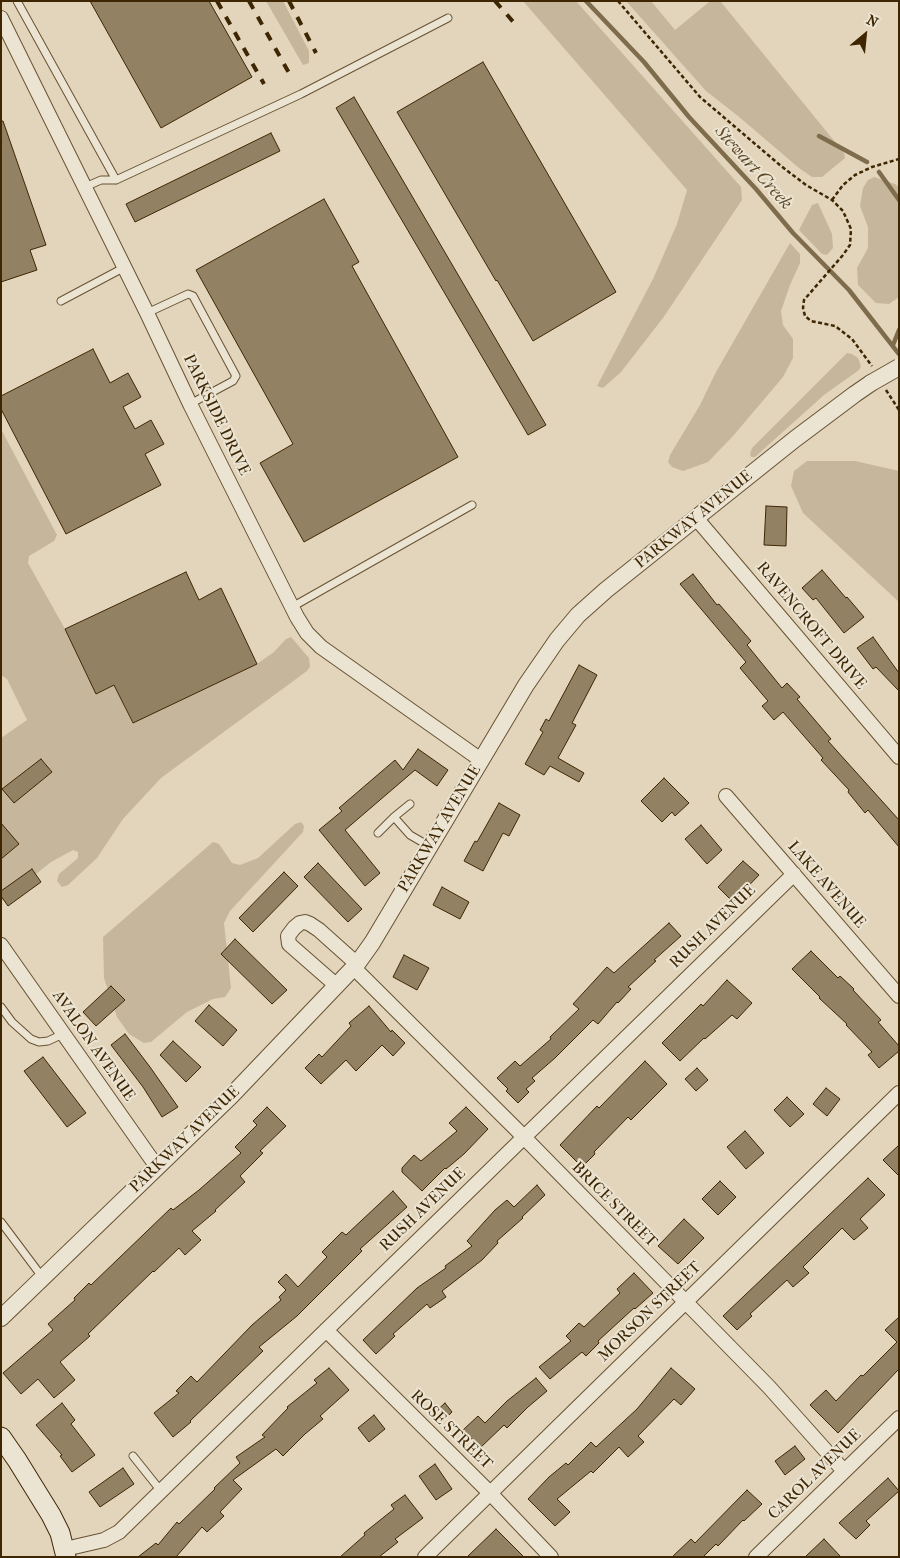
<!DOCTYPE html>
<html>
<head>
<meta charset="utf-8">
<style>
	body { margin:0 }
	#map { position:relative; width:900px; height:1558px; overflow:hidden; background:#e2d5bb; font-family:"IM FELL French Canon",serif }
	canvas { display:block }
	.frame { position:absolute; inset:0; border:2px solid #3e2603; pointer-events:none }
	.north { position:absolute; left:840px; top:10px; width:50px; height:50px; -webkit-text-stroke:4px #ece4d3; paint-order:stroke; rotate:28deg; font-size:14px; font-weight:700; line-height:20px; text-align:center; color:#3e2603 }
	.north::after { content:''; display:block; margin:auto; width:18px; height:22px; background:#3e2603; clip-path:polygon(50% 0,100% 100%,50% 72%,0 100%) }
</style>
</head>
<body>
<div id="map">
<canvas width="900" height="1558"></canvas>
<div class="frame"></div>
<div class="north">N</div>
</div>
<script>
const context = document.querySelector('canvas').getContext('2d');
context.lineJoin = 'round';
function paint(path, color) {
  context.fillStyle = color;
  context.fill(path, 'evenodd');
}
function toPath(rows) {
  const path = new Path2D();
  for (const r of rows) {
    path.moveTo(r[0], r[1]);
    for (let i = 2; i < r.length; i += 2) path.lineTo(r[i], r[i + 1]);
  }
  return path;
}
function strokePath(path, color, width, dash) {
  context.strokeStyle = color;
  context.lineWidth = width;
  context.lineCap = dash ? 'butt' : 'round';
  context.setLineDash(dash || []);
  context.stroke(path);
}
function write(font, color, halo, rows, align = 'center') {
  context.font = font + ' "IM FELL French Canon",serif';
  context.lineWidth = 4;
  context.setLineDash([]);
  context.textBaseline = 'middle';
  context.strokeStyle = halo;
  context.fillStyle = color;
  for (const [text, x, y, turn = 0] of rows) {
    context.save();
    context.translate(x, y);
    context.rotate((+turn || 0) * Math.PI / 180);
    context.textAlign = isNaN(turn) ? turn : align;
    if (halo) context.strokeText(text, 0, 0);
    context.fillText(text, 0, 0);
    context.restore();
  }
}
paint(toPath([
	[266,1,283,1,309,51,309,63,303,65],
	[523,1,576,1,741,187,742,200,663,318,621,372,603,388,597,386,653,279,677,224,687,190],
	[626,1,651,1,675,30,709,2,721,2,844,153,845,158,822,177,812,177,799,168,738,116,706,91],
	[874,177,895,184,899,187,899,297,889,304,876,303,858,285,857,268,868,248,868,227,860,206,863,188,868,180],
	[818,203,832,234,833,248,827,255,822,254,799,230,812,205],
	[790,243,800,254,800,263,790,285,781,311,783,325,793,339,793,358,783,377,733,436,708,462,683,471,672,467,668,462,670,455,700,405,716,372],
	[847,353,852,354,858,358,861,366,859,370,824,395,755,457,751,457,750,454,752,448],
	[1,429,57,535,54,541,29,556,28,563,65,629,96,694,114,685,132,723,257,664,274,652,286,639,291,637,309,658,310,667,307,671,161,778,123,819,97,858,68,885,62,887,57,881,59,874,78,858,78,852,73,850,51,862,1,902,1,738,27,720,7,679,1,675],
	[807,461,855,461,899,471,899,602,803,513,791,486,794,471],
	[301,822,304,826,303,832,230,911,224,923,231,988,225,997,213,999,187,1012,151,1042,144,1043,129,1034,117,1017,104,978,103,937,213,842,219,844,232,863,240,865,258,858,295,824]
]), '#c6b79c');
strokePath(toPath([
	[586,1,644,62,689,117,756,189,793,233,849,290,899,354],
	[819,136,867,162],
	[879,172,899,200],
	[893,345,899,330]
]), '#7f6c4c', 4.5);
const building = toPath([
	[90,1,209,1,252,77,161,128,90,1],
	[483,62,616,292,533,341,497,280,496,281,397,112,483,62],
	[354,97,546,425,528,435,336,108,354,97],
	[1,121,3,121,46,245,30,250,37,270,1,282,1,121],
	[271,133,280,151,135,222,126,204,271,133],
	[324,199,359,262,352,266,458,457,304,542,260,463,293,444,196,270,324,199],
	[93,349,110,383,128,373,141,397,123,407,135,429,151,420,164,444,145,454,161,485,66,534,1,409,1,396,93,349],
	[766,506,787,507,786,546,764,545,766,506],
	[822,570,846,598,847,597,864,617,844,633,816,598,813,600,802,588,822,570],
	[186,572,199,600,221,588,257,664,133,723,114,685,96,694,65,629,186,572],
	[693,574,717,605,719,604,751,641,747,645,782,688,787,683,800,697,797,699,831,739,828,741,899,820,899,847,868,810,865,813,848,792,849,790,821,760,823,758,783,712,774,720,762,706,768,701,740,668,746,662,680,584,693,574],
	[873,637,899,673,899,691,876,667,873,669,857,648,873,637],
	[579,665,597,675,572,723,576,725,558,758,584,773,579,782,550,766,544,775,525,764,543,732,540,730,546,719,549,721,579,665],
	[418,749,448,770,437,786,415,770,345,830,380,873,365,886,319,830,342,811,339,808,395,760,403,770,418,749],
	[41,759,52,772,14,803,2,789,41,759],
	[664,778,689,803,675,816,672,812,662,822,641,801,664,778],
	[499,803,520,815,509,836,503,833,483,871,464,861,475,841,477,842,499,803],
	[1,823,19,844,1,859,1,823],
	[701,825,722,850,707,864,685,839,701,825],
	[743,861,759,875,733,902,718,887,743,861],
	[318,863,362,909,348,922,304,877,318,863],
	[32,869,41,882,8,906,1,896,1,891,32,869],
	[284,872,298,886,253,932,239,918,284,872],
	[442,887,469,902,460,919,433,905,442,887],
	[669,923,681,936,654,960,656,961,628,987,631,989,618,1003,617,1002,598,1024,593,1020,555,1058,532,1078,535,1081,526,1089,529,1092,518,1103,506,1091,508,1089,497,1078,515,1061,520,1066,551,1039,550,1037,579,1009,573,1004,607,967,614,973,669,923],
	[235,939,287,990,272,1004,221,954,235,939],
	[811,951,838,978,840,976,854,989,853,990,881,1020,878,1022,899,1046,899,1051,879,1068,868,1055,872,1052,846,1025,847,1024,819,998,820,997,792,969,811,951],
	[404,955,429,968,417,990,393,977,404,955],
	[727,980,752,1003,737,1019,732,1015,705,1039,704,1038,680,1061,662,1043,701,1004,703,1006,727,980],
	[111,986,125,1000,96,1026,83,1012,111,986],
	[209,1005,237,1030,223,1046,195,1021,209,1005],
	[369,1006,391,1032,392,1030,405,1043,393,1056,382,1045,356,1071,346,1060,321,1084,305,1068,319,1054,322,1057,351,1026,349,1023,369,1006],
	[125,1034,150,1067,178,1107,162,1117,143,1087,111,1045,125,1034],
	[173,1041,201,1067,186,1082,160,1055,173,1041],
	[43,1057,86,1113,67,1127,24,1071,43,1057],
	[645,1061,667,1084,631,1120,628,1117,594,1152,595,1154,582,1167,560,1145,597,1106,599,1108,645,1061],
	[697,1068,708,1080,696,1091,685,1079,697,1068],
	[826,1088,840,1099,827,1116,813,1104,826,1088],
	[787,1097,804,1114,790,1127,774,1110,787,1097],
	[267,1107,286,1126,260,1151,263,1153,240,1176,245,1182,215,1210,216,1211,192,1231,201,1240,185,1255,179,1248,154,1272,153,1271,88,1334,90,1336,60,1362,75,1380,54,1398,38,1379,21,1394,3,1373,53,1330,48,1324,75,1300,74,1298,89,1283,91,1285,171,1208,173,1210,199,1190,241,1153,235,1147,257,1125,253,1121,267,1107],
	[466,1107,488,1129,464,1154,446,1169,445,1168,422,1191,402,1172,402,1168,414,1155,421,1161,457,1131,449,1123,466,1107],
	[745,1131,764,1153,746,1169,727,1147,745,1131],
	[899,1145,899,1176,883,1160,899,1145],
	[868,1178,885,1195,860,1219,868,1228,854,1240,842,1228,803,1267,809,1273,793,1287,787,1280,750,1314,752,1316,737,1330,723,1316,868,1178],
	[720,1181,736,1197,718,1215,702,1199,720,1181],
	[537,1185,545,1195,522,1217,523,1218,497,1241,498,1243,482,1260,442,1291,446,1297,430,1308,427,1304,393,1334,395,1336,376,1354,363,1340,417,1288,446,1268,445,1266,472,1246,467,1241,495,1210,507,1200,514,1207,537,1185],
	[393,1191,407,1207,360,1249,362,1251,297,1316,259,1347,263,1351,190,1421,191,1422,173,1437,154,1413,179,1393,176,1391,191,1376,197,1382,252,1325,281,1300,279,1297,286,1290,278,1282,286,1274,298,1287,327,1257,322,1252,342,1232,346,1235,393,1191],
	[684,1219,704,1238,678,1264,658,1246,684,1219],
	[634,1273,653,1293,635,1309,634,1308,598,1341,599,1343,586,1356,582,1352,550,1379,539,1367,571,1341,566,1336,579,1323,584,1327,620,1293,617,1289,634,1273],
	[899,1317,899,1369,838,1433,810,1405,826,1390,836,1401,861,1375,863,1376,897,1342,885,1330,899,1317],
	[329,1368,349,1390,320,1416,323,1419,305,1434,283,1456,276,1449,233,1480,242,1489,220,1512,224,1516,207,1532,202,1527,176,1557,138,1557,156,1543,158,1545,177,1522,179,1524,215,1489,214,1488,240,1463,236,1457,265,1437,262,1435,288,1408,287,1407,317,1383,314,1380,329,1368],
	[671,1368,695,1389,681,1405,674,1399,638,1436,644,1442,628,1457,619,1447,593,1473,591,1471,557,1499,570,1512,555,1526,528,1499,549,1477,566,1463,568,1465,591,1442,596,1447,637,1409,671,1368],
	[536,1378,547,1391,528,1407,507,1428,504,1425,480,1448,463,1430,478,1416,485,1423,507,1401,536,1378],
	[62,1403,75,1420,71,1424,95,1455,72,1472,60,1456,62,1455,36,1425,62,1403],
	[445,1403,452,1412,442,1422,434,1413,445,1403],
	[374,1415,385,1429,369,1442,358,1428,374,1415],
	[795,1446,805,1459,785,1475,775,1461,795,1446],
	[435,1464,452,1489,436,1500,419,1476,435,1464],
	[123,1468,134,1484,100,1507,89,1492,123,1468],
	[888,1478,899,1491,866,1521,870,1525,856,1539,839,1523,888,1478],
	[747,1490,762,1504,744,1521,743,1520,718,1546,716,1544,703,1557,672,1557,691,1539,695,1543,747,1490],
	[405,1495,423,1518,395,1539,398,1542,379,1557,340,1557,365,1535,364,1533,394,1509,391,1505,405,1495],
	[496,1529,524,1557,467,1557,496,1529],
	[824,1539,841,1557,805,1557,824,1539]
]);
paint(building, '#938163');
strokePath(building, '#3e2603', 1);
const service = toPath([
	[17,1,116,180,301,94,448,18],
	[85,187,101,180,116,180],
	[61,301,125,267],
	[147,313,188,294,193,296,236,376,233,381,190,404],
	[292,607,472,505],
	[394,817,410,804],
	[378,833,394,817,410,835,429,846],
	[1,1007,12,1022,31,1039,39,1042,48,1041,63,1034],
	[1,1222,43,1278],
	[133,1456,161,1491]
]);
const minor = toPath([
	[1,18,147,313,190,404,297,617,307,633,321,647,481,760],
	[696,518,899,757],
	[726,796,899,996],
	[1,945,157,1167],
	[354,968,515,1128,769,1387,844,1471],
	[337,986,289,944,288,936,294,928,300,923,305,922,310,924,319,930,357,964],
	[326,1330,490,1493,551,1557],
	[65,1549,104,1540,119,1532,794,874],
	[425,1557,899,1093],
	[756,1557,899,1418]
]);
const tertiary = toPath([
	[1,1318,231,1096,357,964,372,943,526,685,557,640,578,615,606,590,795,439,855,394,871,383]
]);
const secondary = toPath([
	[1,1437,17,1460,51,1515,60,1533,66,1557]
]);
strokePath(service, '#675231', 9);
strokePath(minor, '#675231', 16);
strokePath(tertiary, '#675231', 18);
strokePath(secondary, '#3e2603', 21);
strokePath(toPath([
	[618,1,700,97,781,166,806,185,832,200,843,211,851,229,850,245,843,255,804,300,803,308,805,316,811,321,835,326,852,339,872,366],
	[832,200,843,185,855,175,872,167,899,159],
	[886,390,899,410]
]), '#3e2603', 2.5, [4, 2.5]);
strokePath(service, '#ece4d3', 7);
strokePath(minor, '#ece4d3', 14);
strokePath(tertiary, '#ece4d3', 16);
strokePath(secondary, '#ece4d3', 19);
strokePath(toPath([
	[217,1,264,84],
	[249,1,289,73],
	[289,1,316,53],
	[495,1,516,25]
]), '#3e2603', 4, [9, 9]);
const tertiaryBridge = toPath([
	[871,383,899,367]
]);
strokePath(tertiaryBridge, '#675231', 18, []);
strokePath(tertiaryBridge, '#ece4d3', 16);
write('16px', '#3e2603', '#ece4d3', [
	["PARKSIDE DRIVE",216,415,64],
	["PARKWAY AVENUE",694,520,-39],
	["RAVENCROFT DRIVE",811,626,50],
	["PARKWAY AVENUE",440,829,-59],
	["LAKE AVENUE",826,885,49],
	["RUSH AVENUE",713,927,-44],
	["AVALON AVENUE",93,1046,55],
	["PARKWAY AVENUE",185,1140,-44],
	["BRICE STREET",614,1205,45],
	["RUSH AVENUE",423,1210,-44],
	["MORSON STREET",650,1312,-44],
	["ROSE STREET",451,1430,44],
	["CAROL AVENUE",815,1475,-44]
]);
write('italic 18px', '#5e4927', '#ece4d3', [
	["Stewart Creek",753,168,48]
]);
</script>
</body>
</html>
